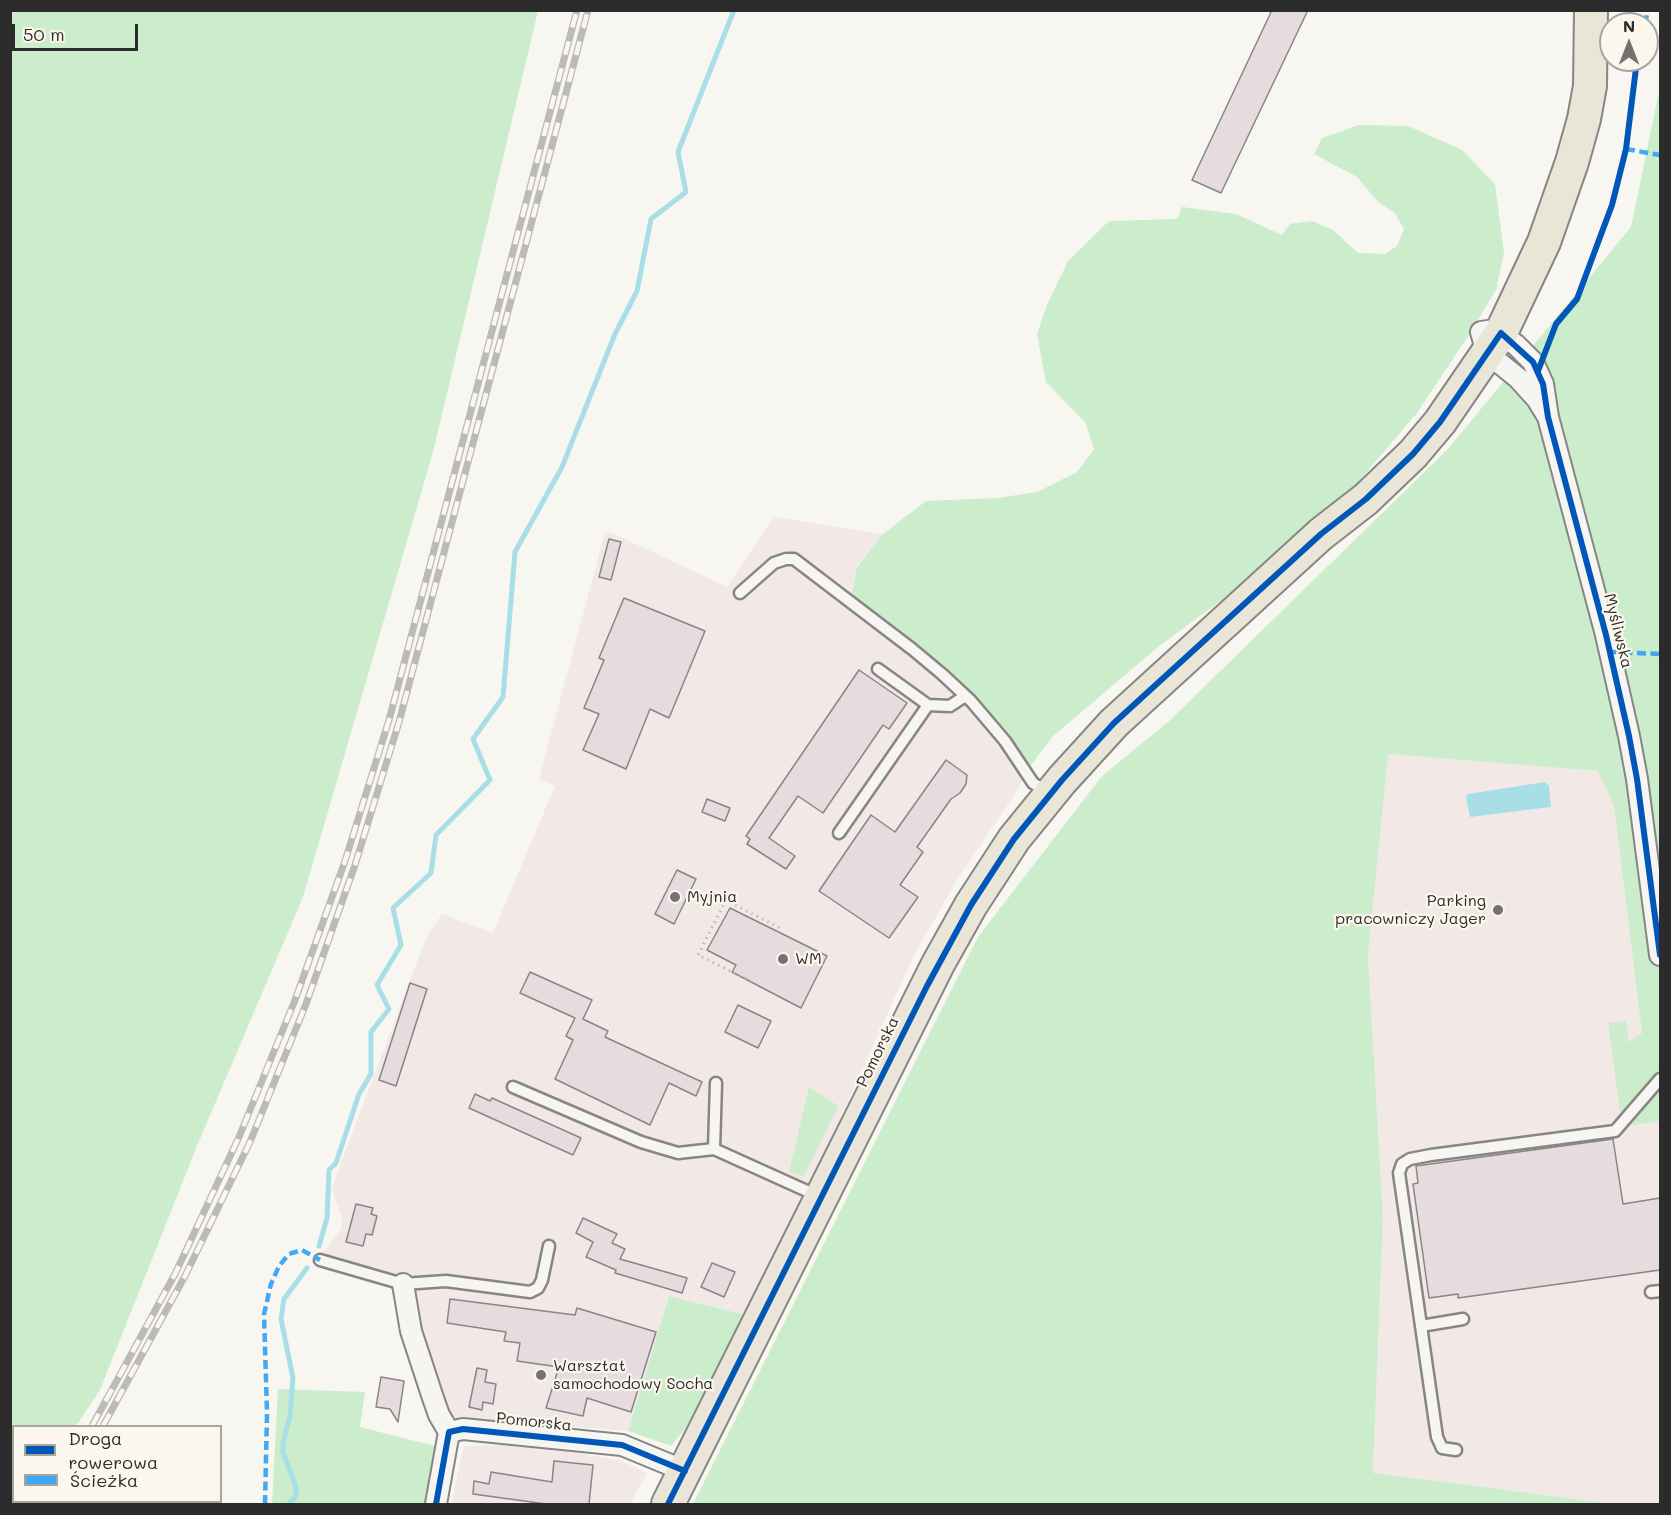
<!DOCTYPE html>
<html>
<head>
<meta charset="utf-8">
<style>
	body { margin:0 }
	#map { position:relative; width:1671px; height:1515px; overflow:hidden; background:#f8f6f0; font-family:Mali,sans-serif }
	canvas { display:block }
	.frame { position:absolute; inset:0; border:12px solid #2b2b2b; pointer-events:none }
	.legend { position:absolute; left:12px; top:1425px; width:210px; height:78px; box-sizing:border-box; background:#fbf7ec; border:2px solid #a8a59f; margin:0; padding:8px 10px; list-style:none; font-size:18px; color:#2b2b2b }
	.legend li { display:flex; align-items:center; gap:12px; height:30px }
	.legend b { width:30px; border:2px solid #a8a59f }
	.north { position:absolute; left:1599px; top:12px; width:60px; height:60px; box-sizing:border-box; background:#fbf7ec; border:2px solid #a8a59f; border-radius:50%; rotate:0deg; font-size:16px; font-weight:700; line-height:24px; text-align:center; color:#2b2b2b }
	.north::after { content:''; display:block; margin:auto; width:21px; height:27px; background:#737270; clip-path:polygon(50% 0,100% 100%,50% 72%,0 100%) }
	.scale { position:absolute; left:12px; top:24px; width:126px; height:27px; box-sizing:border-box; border:3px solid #2b2b2b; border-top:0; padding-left:8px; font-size:18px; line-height:21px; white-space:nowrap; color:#2b2b2b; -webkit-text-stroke:4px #fbf7ec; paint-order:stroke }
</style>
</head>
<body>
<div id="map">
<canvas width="1671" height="1515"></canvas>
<div class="frame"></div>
<ul class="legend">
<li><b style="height:8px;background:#0057b8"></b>Droga rowerowa</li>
<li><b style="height:8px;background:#3fa9f5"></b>Ścieżka</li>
</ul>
<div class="north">N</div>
<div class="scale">50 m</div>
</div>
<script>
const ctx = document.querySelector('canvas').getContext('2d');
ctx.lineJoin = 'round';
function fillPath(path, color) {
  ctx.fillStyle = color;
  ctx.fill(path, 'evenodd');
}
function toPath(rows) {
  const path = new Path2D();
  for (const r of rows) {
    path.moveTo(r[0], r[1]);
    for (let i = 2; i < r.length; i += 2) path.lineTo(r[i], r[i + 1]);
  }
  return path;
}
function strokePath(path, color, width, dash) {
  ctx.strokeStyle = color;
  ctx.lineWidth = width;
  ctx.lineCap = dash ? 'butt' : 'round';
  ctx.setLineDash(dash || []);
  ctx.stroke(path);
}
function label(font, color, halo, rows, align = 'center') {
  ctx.font = font + ' Mali,sans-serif';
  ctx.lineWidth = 4.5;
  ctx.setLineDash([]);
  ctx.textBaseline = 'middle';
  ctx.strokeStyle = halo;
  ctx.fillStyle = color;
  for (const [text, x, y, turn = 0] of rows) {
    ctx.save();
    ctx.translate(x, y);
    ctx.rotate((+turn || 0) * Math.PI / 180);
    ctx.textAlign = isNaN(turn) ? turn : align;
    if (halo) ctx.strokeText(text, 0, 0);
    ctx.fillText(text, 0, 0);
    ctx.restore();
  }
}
const built = toPath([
	[774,517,883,534,856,567,851,597,944,666,976,698,1011,740,1029,768,1017,791,957,880,913,957,751,1316,669,1296,628,1431,444,1417,406,1280,322,1254,341,1229,342,1218,332,1190,337,1173,427,936,442,914,493,933,555,786,539,779,604,536,610,532,727,587],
	[1388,754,1599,771,1614,806,1642,1033,1629,1042,1626,1021,1608,1024,1623,1127,1660,1121,1660,1504,1613,1504,1373,1474,1383,1217,1368,955],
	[523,1445,619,1460,647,1473,630,1504,451,1504,464,1446]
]);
const green = toPath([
	[10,11,538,11,433,452,303,897,197,1146,100,1390,76,1426,14,1426,14,1502,27,1502,25,1504,10,1504],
	[1660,87,1660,1121,1622,1127,1608,1023,1626,1021,1629,1042,1642,1033,1614,806,1598,771,1388,754,1368,955,1383,1217,1373,1473,1613,1504,693,1504,978,937,1102,776,1168,722,1447,450,1631,227],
	[1359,125,1408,126,1462,150,1495,184,1504,253,1496,290,1467,338,1417,413,1358,482,1317,517,1249,580,1158,647,1052,737,1029,768,1011,740,976,698,944,666,851,597,857,567,883,534,926,501,998,498,1037,492,1077,472,1094,449,1085,422,1046,382,1037,334,1047,305,1068,261,1109,221,1177,219,1182,207,1236,214,1282,235,1290,224,1312,221,1333,230,1358,253,1385,254,1397,246,1404,229,1395,213,1379,203,1357,177,1314,154,1322,138],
	[809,1087,838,1106,804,1176,789,1172],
	[669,1296,751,1316,685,1429,671,1446,628,1431],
	[278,1389,365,1392,360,1427,435,1446,426,1504,272,1504]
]);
const water = toPath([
	[1545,782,1549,786,1551,807,1470,817,1466,797,1468,794]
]);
const stream = toPath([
	[319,1246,327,1218,329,1170,336,1163,359,1094,371,1074,371,1032,389,1009,377,985,401,945,393,908,431,873,436,835,490,780,473,739,503,697,515,552,562,467,615,334,637,291,651,219,686,192,678,152,734,10],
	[289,1504,296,1496,296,1487,283,1452,283,1443,290,1415,293,1378,281,1319,284,1299,307,1268]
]);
const building = toPath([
	[1272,10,1308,10,1221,193,1192,180,1272,10],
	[609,539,621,542,611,580,599,577,609,539],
	[624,598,705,631,669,718,650,709,626,769,583,750,599,714,584,708,604,660,599,658,624,598],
	[859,670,907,703,889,729,883,725,823,813,798,796,769,838,795,856,786,869,747,844,750,839,746,836,859,670],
	[946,760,967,775,966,784,960,793,951,799,917,847,923,852,900,885,918,897,889,938,819,891,871,815,895,832,946,760],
	[707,799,730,808,725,821,702,812,707,799],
	[677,870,696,879,674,924,655,914,677,870],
	[730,908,827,956,801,1008,732,972,736,965,707,950,730,908],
	[530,972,592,1000,583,1019,608,1031,605,1037,702,1082,696,1096,669,1083,650,1125,555,1079,573,1040,566,1036,575,1018,520,993,530,972],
	[410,983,427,989,396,1086,379,1080,410,983],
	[738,1005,771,1021,758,1048,725,1032,738,1005],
	[475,1094,490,1101,492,1098,581,1138,573,1155,469,1108,475,1094],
	[1613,1139,1623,1204,1660,1198,1660,1270,1458,1298,1458,1294,1429,1298,1413,1184,1418,1183,1416,1166,1613,1139],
	[356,1204,373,1208,371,1214,377,1216,372,1235,366,1234,363,1246,346,1242,356,1204],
	[583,1218,617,1234,612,1243,625,1249,620,1259,687,1278,682,1293,615,1273,616,1270,586,1257,593,1242,576,1233,583,1218],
	[712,1263,735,1272,724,1297,701,1287,712,1263],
	[450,1299,575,1315,577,1308,656,1332,631,1412,587,1398,583,1416,546,1408,559,1367,517,1361,520,1343,504,1341,506,1332,447,1323,450,1299],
	[477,1368,487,1370,485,1382,496,1384,493,1404,483,1402,482,1410,469,1407,477,1368],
	[381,1377,404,1381,398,1422,390,1409,376,1407,381,1377],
	[554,1461,593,1465,589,1504,546,1504,473,1494,474,1481,489,1484,491,1472,552,1482,554,1461]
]);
const path = toPath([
	[714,894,780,928],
	[726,900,698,955,752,982]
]);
const service = toPath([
	[740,593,774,563,786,559,794,559,912,649,942,674,971,701,1005,741,1033,783,1047,792],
	[878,669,928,705],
	[839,833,928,705,950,706,965,696],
	[513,1087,641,1142,678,1153,714,1149,818,1196],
	[714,1149,716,1083],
	[320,1260,403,1284,446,1281,530,1292,538,1288,542,1280,549,1246],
	[1651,1292,1660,1291],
	[1421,1326,1463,1319],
	[1456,1450,1442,1448,1437,1437,1399,1173,1402,1164,1410,1159,1431,1155,1615,1131,1660,1079]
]);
const minor = toPath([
	[1548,417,1537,399,1518,378,1487,353,1481,332,1494,330,1516,345,1533,362,1543,384,1548,417,1606,635,1629,736,1637,779,1660,955],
	[403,1284,411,1331,433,1398,439,1415,449,1432],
	[436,1504,449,1432,463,1429,622,1445,685,1471]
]);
const primary = toPath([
	[668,1504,938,964,971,905,1014,839,1062,780,1114,723,1321,534,1366,499,1413,454,1440,422,1501,333,1544,242,1572,162,1584,119,1590,86,1591,10]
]);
const rail = toPath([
	[92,1426,175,1274,239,1137,295,1000,345,861,389,720,577,10],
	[103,1426,185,1276,250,1142,306,1004,355,865,399,722,588,10],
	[45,1504,47,1502],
	[56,1504,58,1502]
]);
const quiet = toPath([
	[1630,10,1632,24],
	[1645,24,1648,10],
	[1626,149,1660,155],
	[1610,652,1660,654],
	[265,1504,267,1413,264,1314,271,1284,279,1266,289,1254,302,1250,320,1260]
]);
const cycleway = toPath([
	[1538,371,1556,324,1577,299,1612,205,1626,149,1637,60],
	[436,1504,449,1432,463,1429,622,1445,685,1471],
	[668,1504,927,986,971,905,1014,839,1062,780,1114,723,1321,534,1366,499,1413,454,1440,422,1501,333,1533,362,1543,384,1548,417,1606,635,1629,736,1637,779,1660,955]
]);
const markers = [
	[675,897,6,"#737270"],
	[1498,910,6,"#737270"],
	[783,959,6,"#737270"],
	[541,1375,6,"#737270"]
];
const streetNames = [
	["Myśliwska",1618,631,76],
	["Pomorska",878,1052,-64],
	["Pomorska",534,1422,6]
];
const poiNames = [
	["Myjnia",687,897],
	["Parking",1486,901,"right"],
	["pracowniczy Jager",1486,919,"right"],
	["WM",795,959],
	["Warsztat",553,1366],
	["samochodowy Socha",553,1384]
];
fillPath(built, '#f2e8e6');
fillPath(green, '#cbedcb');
fillPath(water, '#a8dfe6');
strokePath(stream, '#a8dfe6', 5);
fillPath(building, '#e6dce0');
strokePath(building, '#878684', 1.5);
strokePath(service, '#878684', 15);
strokePath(minor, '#878684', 24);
strokePath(primary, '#878684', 36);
strokePath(path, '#bcbab8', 3, [1.5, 4.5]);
strokePath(service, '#f6f5f1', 10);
strokePath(minor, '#f6f5f1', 20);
strokePath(primary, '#eae6d7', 32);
strokePath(rail, '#bcbab8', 7);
strokePath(rail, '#fbf7ec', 4.5, [14]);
strokePath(quiet, '#3fa9f5', 4.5, [9, 4.5]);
strokePath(cycleway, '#0057b8', 6);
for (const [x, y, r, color] of markers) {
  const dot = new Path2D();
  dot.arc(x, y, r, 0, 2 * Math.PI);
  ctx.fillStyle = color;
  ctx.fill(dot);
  strokePath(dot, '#fbf7ec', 2);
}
label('16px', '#2b2b2b', '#fbf7ec', streetNames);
label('16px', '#2b2b2b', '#fbf7ec', poiNames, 'left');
</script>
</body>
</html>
